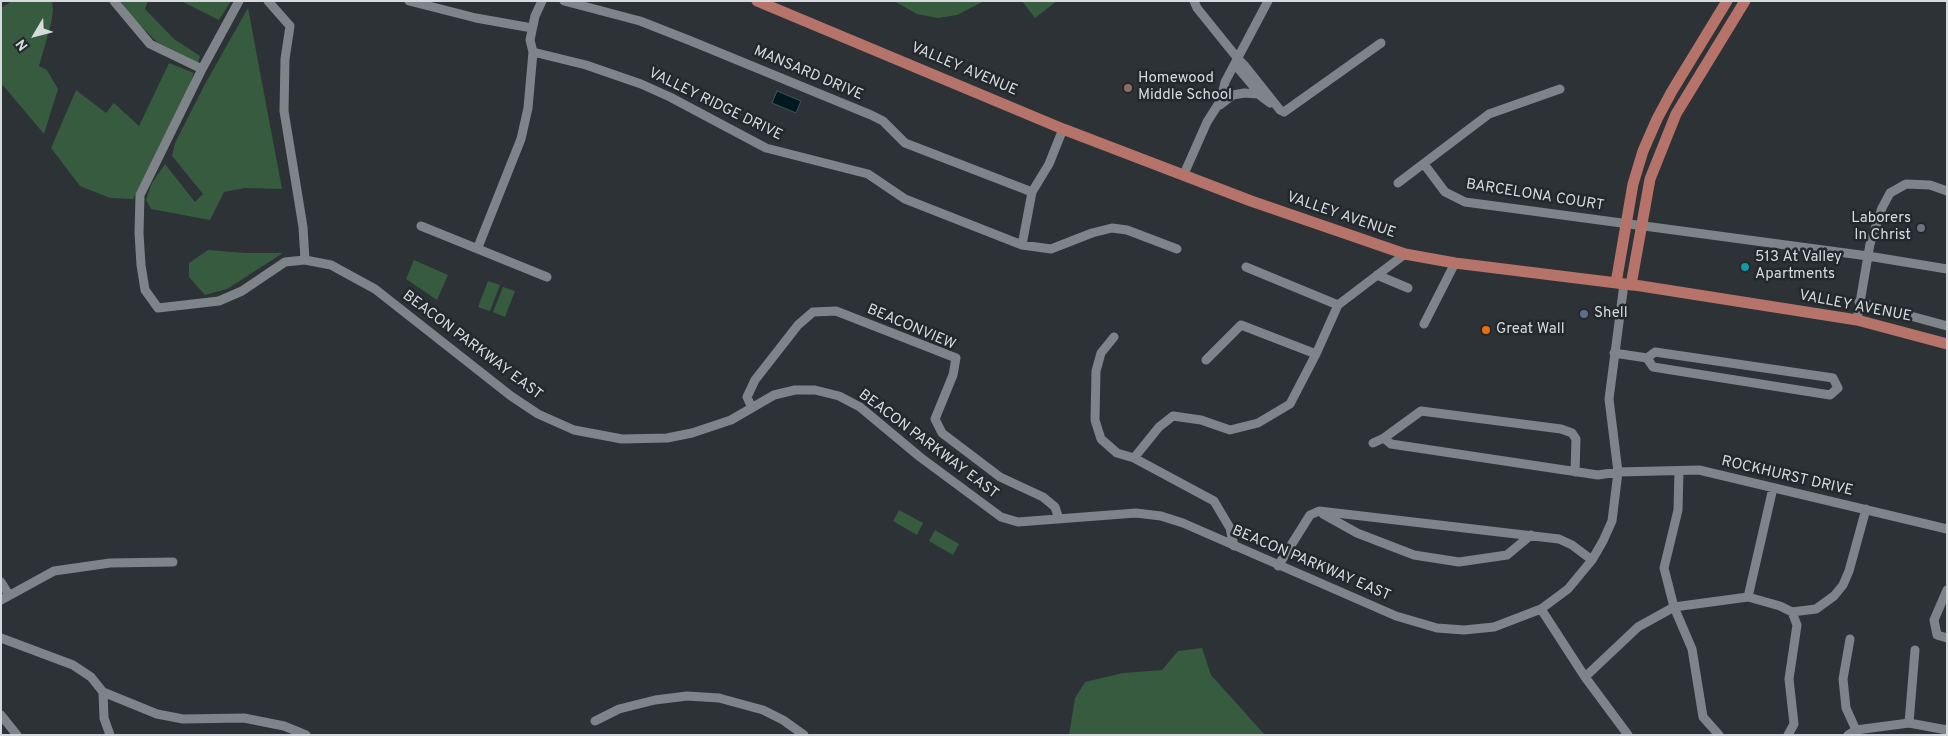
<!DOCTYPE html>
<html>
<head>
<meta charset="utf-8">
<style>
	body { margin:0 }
	#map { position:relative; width:1948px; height:736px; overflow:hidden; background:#2d3236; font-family:Overpass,sans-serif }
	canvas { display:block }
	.frame { position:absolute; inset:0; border:2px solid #d7dadd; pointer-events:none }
	.north { position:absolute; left:10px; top:10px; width:50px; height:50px; -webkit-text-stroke:4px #23282c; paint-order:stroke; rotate:233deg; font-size:14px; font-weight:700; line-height:20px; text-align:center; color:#d7dadd }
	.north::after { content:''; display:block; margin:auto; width:18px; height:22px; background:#d7dadd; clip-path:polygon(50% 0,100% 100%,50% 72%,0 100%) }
</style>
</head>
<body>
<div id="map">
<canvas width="1948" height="736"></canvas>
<div class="frame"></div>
<div class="north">N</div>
</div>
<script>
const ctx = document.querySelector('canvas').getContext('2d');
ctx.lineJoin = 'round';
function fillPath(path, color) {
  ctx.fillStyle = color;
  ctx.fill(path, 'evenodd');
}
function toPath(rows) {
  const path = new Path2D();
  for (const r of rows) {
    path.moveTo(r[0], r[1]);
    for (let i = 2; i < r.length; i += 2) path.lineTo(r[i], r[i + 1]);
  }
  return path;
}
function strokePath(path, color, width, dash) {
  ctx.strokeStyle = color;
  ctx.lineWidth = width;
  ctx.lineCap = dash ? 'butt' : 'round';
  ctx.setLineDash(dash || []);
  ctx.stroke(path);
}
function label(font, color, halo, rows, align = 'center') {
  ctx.font = font + ' Overpass,sans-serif';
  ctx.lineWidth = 5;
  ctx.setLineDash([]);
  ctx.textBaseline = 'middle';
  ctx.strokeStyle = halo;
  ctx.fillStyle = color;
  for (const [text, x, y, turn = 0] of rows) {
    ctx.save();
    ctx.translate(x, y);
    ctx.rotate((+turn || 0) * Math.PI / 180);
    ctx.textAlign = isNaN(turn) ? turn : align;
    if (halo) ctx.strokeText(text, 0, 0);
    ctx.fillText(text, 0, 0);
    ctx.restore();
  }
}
const green = toPath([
	[12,1,52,1,53,10,51,24,39,66,47,70,58,89,44,134,1,83,1,8],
	[121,1,148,1,145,9,174,39,200,56,198,63,157,42,130,15],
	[181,1,231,1,219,20],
	[894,1,984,1,957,15,938,18,917,14],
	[1022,1,1057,1,1035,18],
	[248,8,282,189,245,188,224,192,210,220,151,209,146,200,152,183,165,164,195,202,203,194,172,156,175,143,205,84],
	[169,63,194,73,183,101,133,199,110,198,80,186,51,148,76,90,106,113,114,103,139,126],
	[208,250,245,253,283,253,227,289,205,295,189,277,189,263],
	[414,260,448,275,437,300,406,279],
	[488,281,500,285,490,311,478,307],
	[503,287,515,291,505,317,493,312],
	[899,510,923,523,917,535,893,521],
	[935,530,959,544,953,555,929,541],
	[1202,648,1211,675,1265,735,1069,735,1075,698,1085,682,1123,673,1162,670,1178,651]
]);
const water = toPath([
	[777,91,801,101,796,113,772,103,777,91]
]);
const minor = toPath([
	[114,1,150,44,202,69],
	[239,1,202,69,140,195,139,233,141,265,145,290,158,308,219,301,242,291,285,262,305,260,331,265,375,289,511,396,538,414,574,430,622,439,667,438,692,433,731,420,774,395,795,390,815,390,839,396,860,407,920,457,1001,517,1018,522,1136,513,1161,516,1183,523,1396,616,1437,628,1464,630,1494,627,1541,609,1568,589,1592,560,1603,541,1612,521,1618,472,1609,399,1624,284],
	[268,1,290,26,285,59,284,111,303,227,305,260],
	[409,1,476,18,532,28],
	[564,1,640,21,691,41,871,115,883,121,905,143,1032,192],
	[1194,1,1197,8,1239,60,1245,66,1280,110,1284,112,1381,43],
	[533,52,586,65,641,84,670,97,766,148,868,174,905,199,1022,245,1051,249,1092,233,1112,228,1127,230,1177,249],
	[1239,60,1238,68,1254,87],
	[1220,105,1233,95,1244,93,1258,94,1270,103,1272,101],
	[1424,164,1445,192,1465,202,1868,256,1947,269],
	[1184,174,1207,122,1221,100,1225,82,1268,1],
	[1398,183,1489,114,1560,89],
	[421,226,547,277],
	[1022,245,1032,192,1049,164,1063,129],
	[478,247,521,139,528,108,533,52,530,40,535,16,542,1],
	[1246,267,1338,305],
	[1377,275,1408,288],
	[1859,302,1947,326],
	[1857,320,1870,244,1882,208,1890,193,1906,184,1930,185,1947,191],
	[1424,324,1455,263],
	[1114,337,1101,353,1096,371,1095,420,1101,439,1117,453,1134,458,1214,501,1230,528,1234,546],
	[1655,352,1833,378,1838,388,1830,395,1653,367,1647,358,1655,352],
	[1614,353,1647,358],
	[1316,354,1338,305,1405,254],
	[752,408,747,397,755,380,798,325,813,312,836,311,956,358,953,375,935,419,942,433,1000,477,1043,497,1055,507,1059,519],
	[1384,438,1391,444,1598,475,1618,472,1699,470,1947,529],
	[1373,443,1384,438,1421,411,1561,429,1572,433,1576,439,1575,472],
	[1134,458,1159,427,1173,416,1201,420,1230,430,1258,423,1290,404,1316,354,1241,325,1206,360],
	[1679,471,1678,510,1664,568,1674,607,1692,649,1703,717,1719,735],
	[1323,514,1357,533,1414,555,1459,562,1507,555,1531,535],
	[1278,566,1310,515,1319,511,1559,539,1572,545,1592,560],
	[1,582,9,595],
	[1947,590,1934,620,1937,635,1947,638],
	[1748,597,1773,488],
	[1,600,54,571,110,563,173,562],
	[1541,609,1585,677,1628,735],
	[1,638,73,665,91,677,103,692,157,714,183,719,244,718,284,726,306,735],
	[1850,639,1843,679,1846,708,1856,730],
	[1585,677,1638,627,1674,607,1748,597,1780,606,1792,612,1816,609,1834,596,1843,585,1849,571,1866,509],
	[103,692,104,718,110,735],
	[1,715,17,735],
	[595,721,619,709,655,700,687,696,719,698,763,710,783,720,804,735],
	[1909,723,1915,650],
	[1788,735,1794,724,1789,679,1797,625,1792,612],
	[1848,735,1856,730,1909,723,1947,730]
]);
const major = toPath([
	[757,1,1063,129,1251,201,1405,254,1455,263,1641,286,1857,320,1947,344],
	[1616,283,1633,184,1643,151,1657,119,1672,91,1727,1],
	[1631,285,1650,179,1676,114,1745,1]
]);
const markers = [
	[1128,88,5,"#8d6e63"],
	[1921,228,5,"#6b7280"],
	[1745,267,5,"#0f9aa8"],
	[1584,314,5,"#5c6f8a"],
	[1486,330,5,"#e8710a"]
];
const streetNames = [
	["VALLEY AVENUE",964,70,23],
	["MANSARD DRIVE",808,74,23],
	["VALLEY RIDGE DRIVE",715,105,26],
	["BARCELONA COURT",1535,196,9],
	["VALLEY AVENUE",1341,216,19],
	["VALLEY AVENUE",1855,307,11],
	["BEACONVIEW",911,328,23],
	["BEACON PARKWAY EAST",472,346,37],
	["BEACON PARKWAY EAST",928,445,37],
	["ROCKHURST DRIVE",1787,477,13],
	["BEACON PARKWAY EAST",1311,564,23]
];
const poiNames = [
	["Homewood",1138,79],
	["Middle School",1138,96],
	["Laborers",1911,219,"right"],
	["In Christ",1911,236,"right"],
	["513 At Valley",1755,258],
	["Apartments",1755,275],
	["Shell",1594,314],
	["Great Wall",1496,330]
];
fillPath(green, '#365b3f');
fillPath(water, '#001920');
strokePath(water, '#405359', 1);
strokePath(minor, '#7e8489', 9);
strokePath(major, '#b6736a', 11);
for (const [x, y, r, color] of markers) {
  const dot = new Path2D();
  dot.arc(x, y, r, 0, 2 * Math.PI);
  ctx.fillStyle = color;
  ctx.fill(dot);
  strokePath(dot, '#23282c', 2);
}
label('15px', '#d7dadd', '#23282c', streetNames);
label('15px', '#d7dadd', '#23282c', poiNames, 'left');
</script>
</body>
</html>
